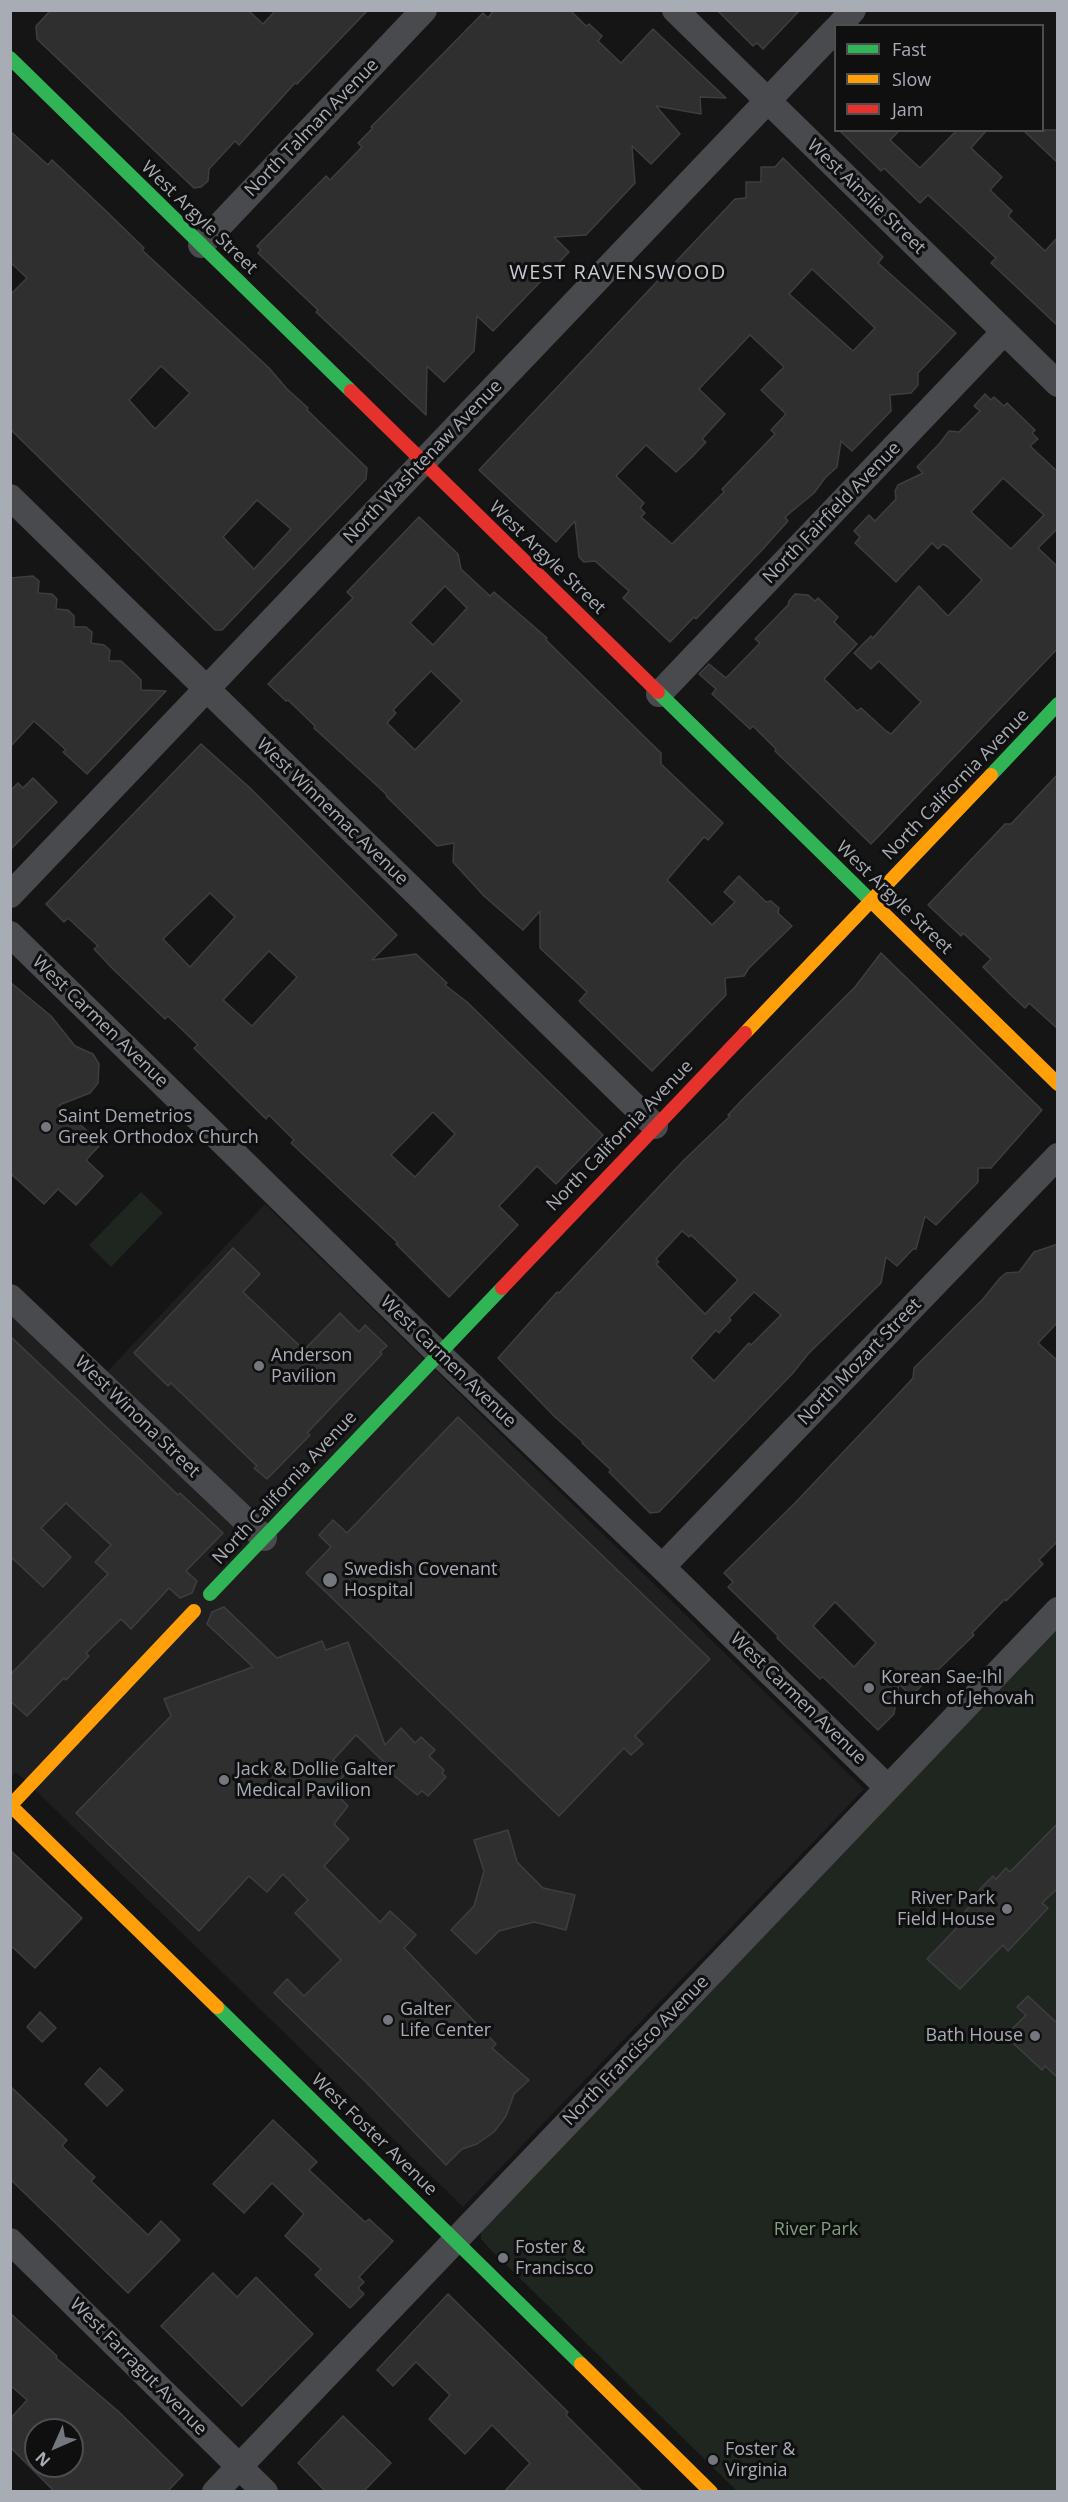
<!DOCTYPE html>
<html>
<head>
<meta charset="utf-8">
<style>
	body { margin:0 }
	#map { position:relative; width:1068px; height:2502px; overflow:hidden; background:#151515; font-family:"Open Sans",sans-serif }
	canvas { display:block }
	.frame { position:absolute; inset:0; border:12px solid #a7acb5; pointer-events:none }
	.legend { position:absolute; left:834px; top:24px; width:210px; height:108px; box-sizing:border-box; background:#0f0f10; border:2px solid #4c4e52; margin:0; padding:8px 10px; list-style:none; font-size:18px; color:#a7acb5 }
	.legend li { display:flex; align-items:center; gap:12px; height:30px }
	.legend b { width:30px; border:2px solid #4c4e52 }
	.north { position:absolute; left:24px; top:2418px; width:60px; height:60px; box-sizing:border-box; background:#0f0f10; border:2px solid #4c4e52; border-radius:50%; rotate:225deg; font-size:16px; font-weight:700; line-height:24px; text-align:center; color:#a7acb5 }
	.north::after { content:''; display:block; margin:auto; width:21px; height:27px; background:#74777d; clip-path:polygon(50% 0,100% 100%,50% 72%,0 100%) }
</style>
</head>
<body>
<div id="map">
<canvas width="1068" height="2502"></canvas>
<div class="frame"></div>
<ul class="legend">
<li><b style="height:8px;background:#30b455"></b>Fast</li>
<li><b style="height:8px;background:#ff9f0a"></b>Slow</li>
<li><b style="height:8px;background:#e5322d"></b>Jam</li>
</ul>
<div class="north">N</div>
</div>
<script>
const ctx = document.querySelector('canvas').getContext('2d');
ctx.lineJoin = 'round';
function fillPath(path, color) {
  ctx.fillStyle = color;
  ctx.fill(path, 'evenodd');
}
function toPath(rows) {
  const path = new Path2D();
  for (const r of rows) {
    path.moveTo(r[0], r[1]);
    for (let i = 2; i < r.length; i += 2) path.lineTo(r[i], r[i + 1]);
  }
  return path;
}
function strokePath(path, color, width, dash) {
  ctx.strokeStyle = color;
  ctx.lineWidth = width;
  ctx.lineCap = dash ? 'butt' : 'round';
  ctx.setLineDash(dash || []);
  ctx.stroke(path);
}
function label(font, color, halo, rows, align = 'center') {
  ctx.font = font + ' "Open Sans",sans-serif';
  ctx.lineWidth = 6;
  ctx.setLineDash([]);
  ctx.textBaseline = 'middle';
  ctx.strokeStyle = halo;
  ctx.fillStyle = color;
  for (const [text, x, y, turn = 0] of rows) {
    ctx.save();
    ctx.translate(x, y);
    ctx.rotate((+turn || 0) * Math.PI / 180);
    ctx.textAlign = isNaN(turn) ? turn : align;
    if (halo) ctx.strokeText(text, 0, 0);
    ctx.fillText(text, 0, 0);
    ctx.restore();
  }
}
const built = toPath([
	[265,1204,864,1789,463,2207,30,1785,16,1772,11,1777,10,1313,91,1389]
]);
const green = toPath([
	[141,1192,163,1213,111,1267,89,1245],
	[1057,1630,1057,2491,737,2491,488,2247,481,2239,481,2230]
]);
const building = toPath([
	[51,10,248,10,263,24,276,10,368,10,297,84,295,83,239,145,235,141,209,169,208,181,201,187,194,188,37,39,36,26,51,10],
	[494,10,570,10,586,26,589,24,602,36,598,41,621,63,653,29,726,98,700,97,701,114,656,106,680,134,651,164,632,146,635,183,586,235,554,237,569,252,493,331,477,316,474,351,444,382,427,366,426,415,316,312,318,310,258,253,261,250,257,246,326,176,330,180,362,147,358,143,373,128,371,127,483,13,488,18,494,10],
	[717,10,800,10,763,49,757,43,753,46,717,10],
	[839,130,900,130,890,140,920,168,957,130,987,130,971,148,1002,177,990,190,1012,211,1008,216,1045,251,1058,237,1058,326,991,263,996,258,928,195,920,203,884,168,881,171,839,130],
	[1023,130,1058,130,1058,163,1023,130],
	[10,131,48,165,52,160,105,210,144,248,142,250,269,368,287,389,308,408,307,410,367,468,366,479,222,630,215,630,210,625,10,429,10,295,27,278,10,262,10,131],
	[161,366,190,393,155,429,129,400,161,366],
	[257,500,291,529,254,569,223,537,257,500],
	[783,158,883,257,878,263,956,333,918,373,918,385,911,393,890,395,891,411,852,451,841,441,837,467,825,478,814,493,785,517,788,521,762,550,696,619,694,617,670,642,623,598,629,591,595,561,584,562,579,557,575,521,556,542,479,470,735,199,746,198,746,182,761,182,761,167,775,167,783,158],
	[812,269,875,328,853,351,789,294,812,269],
	[750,335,784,367,761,390,786,414,771,430,775,434,722,489,724,492,672,544,641,517,645,513,640,508,644,503,616,476,646,445,676,472,692,457,706,442,702,439,725,414,699,389,750,335],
	[985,394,991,400,994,397,1004,406,1007,403,1035,430,1032,433,1038,439,1030,446,1058,472,1058,528,1038,548,1058,567,1058,648,871,844,775,751,776,749,753,726,750,729,712,694,716,689,699,674,709,664,726,678,760,643,755,639,788,605,789,601,795,594,808,595,815,601,818,598,838,617,834,622,857,644,824,679,857,711,861,708,886,731,891,734,921,702,879,661,871,669,854,653,871,636,873,638,919,586,948,616,982,580,948,547,943,544,938,549,932,543,896,582,855,543,860,537,854,531,869,515,875,521,896,499,895,491,898,485,923,473,917,467,940,443,949,431,959,432,980,411,974,406,985,394],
	[1003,478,1044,515,1011,549,971,512,1003,478],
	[419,517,458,554,461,569,490,596,494,592,547,638,546,640,661,753,661,764,723,823,708,840,704,837,667,880,712,925,735,902,724,892,739,876,766,902,771,901,779,908,778,913,792,926,749,968,744,976,725,978,726,995,652,1071,579,1001,587,992,540,948,540,911,523,930,484,896,453,862,454,843,437,846,387,797,386,794,314,728,315,726,288,700,286,701,268,684,353,598,347,592,419,517],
	[445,586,467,608,433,645,410,623,445,586],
	[431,671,462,701,415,750,387,723,396,713,393,710,431,671],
	[33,576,39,581,38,593,52,594,57,599,56,609,68,610,74,616,74,627,86,627,92,632,91,643,104,645,110,650,109,661,121,661,133,672,141,680,141,690,166,691,87,774,63,752,66,750,34,721,10,747,10,578,33,576],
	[201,744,250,788,397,935,372,960,416,954,447,983,445,985,467,1002,603,1135,556,1184,537,1166,499,1206,518,1225,449,1297,396,1244,398,1243,291,1143,294,1140,269,1115,266,1119,194,1048,198,1045,168,1016,165,1019,114,970,94,949,98,946,68,918,64,922,46,904,201,744],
	[210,893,235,917,190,967,163,939,210,893],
	[269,951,297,977,252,1026,223,1000,269,951],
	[433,1112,455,1134,415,1177,391,1155,433,1112],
	[1058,774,1058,1029,1029,1003,1025,1008,1010,994,983,967,991,959,963,933,961,936,928,905,1005,824,1011,824,1058,774],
	[33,778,57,802,10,850,10,791,18,783,23,788,33,778],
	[881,953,1042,1110,991,1168,978,1168,978,1182,936,1225,925,1216,916,1249,913,1249,897,1266,886,1257,881,1283,808,1354,793,1373,659,1512,650,1513,609,1472,611,1470,582,1443,583,1442,555,1417,498,1358,557,1292,559,1293,684,1160,730,1116,728,1115,742,1100,855,987,881,953],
	[682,1231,689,1237,691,1235,738,1280,705,1314,656,1264,659,1262,656,1259,682,1231],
	[754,1292,781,1315,751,1345,749,1343,714,1381,691,1358,716,1330,719,1333,731,1320,729,1318,754,1292],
	[10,982,51,1016,75,1046,93,1054,99,1064,98,1083,90,1093,59,1105,101,1144,86,1160,103,1176,76,1205,58,1189,44,1204,10,1173,10,982],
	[1058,1244,1058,1322,1038,1343,1058,1361,1058,1541,1039,1560,1043,1564,1006,1601,1005,1599,972,1633,974,1635,911,1696,899,1684,894,1714,878,1730,823,1677,820,1679,777,1638,778,1636,728,1587,733,1582,724,1573,795,1503,901,1391,913,1378,914,1368,983,1299,1000,1278,1006,1273,1019,1272,1034,1252,1058,1244],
	[835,1602,876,1643,854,1667,813,1626,835,1602],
	[233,1248,260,1274,243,1292,304,1350,340,1313,359,1332,365,1325,387,1346,380,1352,382,1354,307,1433,310,1435,267,1479,254,1468,257,1466,171,1383,168,1386,134,1353,233,1248],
	[10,1336,178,1495,180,1493,223,1533,186,1571,197,1581,192,1593,180,1598,169,1588,131,1629,121,1619,86,1653,89,1656,66,1680,64,1678,27,1716,10,1701,10,1675,108,1574,95,1562,111,1545,66,1503,41,1528,71,1557,43,1587,10,1556,10,1336],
	[458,1417,710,1659,635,1736,643,1744,631,1755,624,1748,559,1816,306,1573,331,1547,319,1535,333,1520,347,1533,458,1417],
	[224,1607,277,1658,322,1641,326,1650,348,1642,385,1745,401,1728,415,1743,421,1737,435,1750,429,1756,444,1770,442,1773,446,1777,428,1796,422,1791,417,1795,385,1768,387,1765,356,1735,333,1760,347,1772,332,1789,348,1806,334,1824,349,1839,324,1866,380,1922,390,1911,416,1935,404,1948,496,2044,492,2048,529,2080,514,2094,506,2116,494,2132,477,2144,462,2149,446,2165,366,2082,274,1993,287,1979,304,1996,341,1960,295,1913,308,1900,283,1874,267,1892,249,1876,199,1931,76,1813,171,1716,164,1699,253,1667,207,1624,212,1612,224,1607],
	[1058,1823,1058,1888,1042,1903,1048,1908,1008,1951,1003,1945,960,1989,927,1959,969,1915,965,1911,977,1899,974,1896,983,1886,993,1876,996,1879,1006,1868,1010,1872,1058,1823],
	[508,1830,517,1862,543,1888,575,1895,566,1930,534,1922,499,1931,476,1954,451,1930,474,1906,484,1871,474,1840,508,1830],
	[10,1850,82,1918,35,1968,10,1945,10,1850],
	[1028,1996,1058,2024,1058,2078,1045,2066,1042,2070,1014,2044,1017,2040,1009,2032,1026,2015,1017,2007,1028,1996],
	[40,2012,56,2028,42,2042,27,2027,40,2012],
	[100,2068,123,2090,107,2106,85,2084,100,2068],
	[10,2086,67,2140,62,2146,95,2177,91,2181,148,2235,161,2221,180,2240,128,2293,10,2179,10,2086],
	[273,2120,317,2162,309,2170,365,2222,369,2219,393,2241,359,2277,364,2282,358,2288,364,2294,350,2308,315,2275,321,2269,285,2236,304,2214,272,2183,244,2213,213,2184,273,2120],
	[213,2273,237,2297,256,2277,313,2334,242,2406,161,2326,213,2273],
	[448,2294,568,2412,566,2415,643,2492,504,2492,530,2463,492,2425,465,2454,429,2419,450,2395,416,2362,393,2386,377,2370,448,2294],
	[10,2313,57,2356,56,2358,118,2411,183,2475,167,2492,55,2492,10,2447,10,2419,27,2400,10,2385,10,2313],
	[36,2430,72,2430,72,2440,80,2448,72,2456,72,2466,36,2466,36,2430],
	[343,2416,391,2463,363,2492,326,2492,298,2463,343,2416]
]);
const street = toPath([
	[675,10,1058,384],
	[839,26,853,10],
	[201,245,424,10],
	[10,497,655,1126],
	[659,694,1004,332],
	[10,895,836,29],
	[10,934,438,1353,662,1567,888,1788],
	[10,1297,264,1538],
	[662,1567,1058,1156],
	[10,2241,265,2492],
	[215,2492,1058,1610]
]);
const fast = toPath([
	[10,58,351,391],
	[658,692,871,901],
	[991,775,1058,704],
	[210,1594,502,1288],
	[217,2007,581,2364]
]);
const slow = toPath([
	[871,901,1058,1084],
	[745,1033,991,775],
	[10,1805,217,2007],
	[10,1806,194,1611],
	[581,2364,711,2492]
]);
const jam = toPath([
	[351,391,658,692],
	[502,1288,745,1033]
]);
const markers = [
	[46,1127,6,"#74777d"],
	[259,1366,6,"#74777d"],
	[330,1580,8,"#74777d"],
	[869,1688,6,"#74777d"],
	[224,1780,6,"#74777d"],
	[1007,1909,6,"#74777d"],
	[388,2020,6,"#74777d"],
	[1035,2036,6,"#74777d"],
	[503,2258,6,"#74777d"],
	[713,2460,6,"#74777d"]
];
const streetNames = [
	["North Talman Avenue",312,128,-46],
	["West Ainslie Street",866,197,44],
	["West Argyle Street",199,218,44],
	["North Washtenaw Avenue",423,462,-46],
	["North Fairfield Avenue",832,513,-46],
	["West Argyle Street",547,558,44],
	["North California Avenue",956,785,-46],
	["West Winnemac Avenue",332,812,44],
	["West Argyle Street",894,898,44],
	["West Carmen Avenue",100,1022,44],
	["North California Avenue",620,1136,-46],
	["West Carmen Avenue",448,1362,44],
	["North Mozart Street",860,1362,-46],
	["West Winona Street",137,1417,44],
	["North California Avenue",285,1488,-47],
	["West Carmen Avenue",798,1699,44],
	["North Francisco Avenue",636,2051,-46],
	["West Foster Avenue",374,2135,44],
	["West Farragut Avenue",138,2367,45]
];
const poiNames = [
	["Saint Demetrios",58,1117],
	["Greek Orthodox Church",58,1138],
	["Anderson",271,1356],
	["Pavilion",271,1377],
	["Swedish Covenant",344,1570],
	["Hospital",344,1591],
	["Korean Sae-Ihl",881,1678],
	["Church of Jehovah",881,1699],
	["Jack & Dollie Galter",236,1770],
	["Medical Pavilion",236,1791],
	["River Park",995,1899,"right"],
	["Field House",995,1920,"right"],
	["Galter",400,2010],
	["Life Center",400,2031],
	["Bath House",1023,2036,"right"],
	["Foster &",515,2248],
	["Francisco",515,2269],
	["Foster &",725,2450],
	["Virginia",725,2471]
];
const parkNames = [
	["River Park",816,2230]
];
const neighbourhoodNames = [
	["WEST RAVENSWOOD",618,273]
];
fillPath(built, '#1f1f20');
fillPath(green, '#1f251f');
fillPath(building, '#2f2f30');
strokePath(building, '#3d3e41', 1.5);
strokePath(street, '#494a4d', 26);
strokePath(fast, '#30b455', 14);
strokePath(slow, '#ff9f0a', 14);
strokePath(jam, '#e5322d', 14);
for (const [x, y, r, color] of markers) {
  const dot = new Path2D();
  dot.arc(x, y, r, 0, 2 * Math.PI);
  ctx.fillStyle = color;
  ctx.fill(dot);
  strokePath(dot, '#0f0f10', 2);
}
label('18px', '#a7acb5', '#0f0f10', streetNames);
label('18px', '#a7acb5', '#0f0f10', poiNames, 'left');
label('18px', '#7f9f7f', '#0f0f10', parkNames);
ctx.letterSpacing = '1.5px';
label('20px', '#c7cbd1', '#0f0f10', neighbourhoodNames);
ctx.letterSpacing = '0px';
</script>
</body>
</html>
